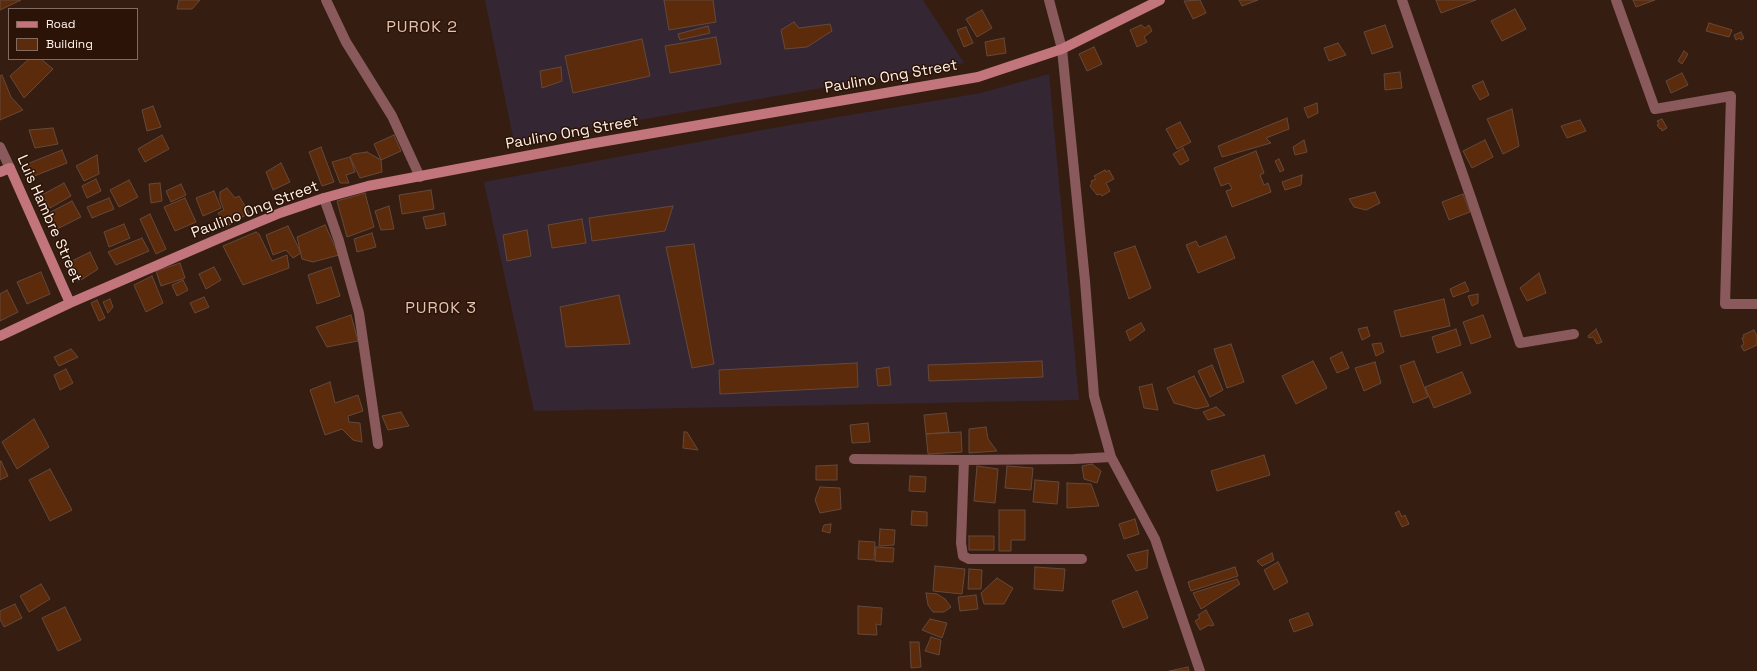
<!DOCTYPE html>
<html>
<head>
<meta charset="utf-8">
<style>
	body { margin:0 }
	#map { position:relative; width:1757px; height:671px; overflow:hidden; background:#351e11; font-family:"Space Grotesk",sans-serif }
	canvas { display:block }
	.legend { position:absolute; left:8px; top:8px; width:130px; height:52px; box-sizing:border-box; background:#2b1407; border:1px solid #806c62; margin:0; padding:5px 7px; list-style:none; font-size:12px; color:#fff1ea }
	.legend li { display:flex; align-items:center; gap:8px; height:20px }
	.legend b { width:20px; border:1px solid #806c62 }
</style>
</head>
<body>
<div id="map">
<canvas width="1757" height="671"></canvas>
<ul class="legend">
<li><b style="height:5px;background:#c2757c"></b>Road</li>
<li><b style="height:11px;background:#5c2b0b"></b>Building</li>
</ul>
</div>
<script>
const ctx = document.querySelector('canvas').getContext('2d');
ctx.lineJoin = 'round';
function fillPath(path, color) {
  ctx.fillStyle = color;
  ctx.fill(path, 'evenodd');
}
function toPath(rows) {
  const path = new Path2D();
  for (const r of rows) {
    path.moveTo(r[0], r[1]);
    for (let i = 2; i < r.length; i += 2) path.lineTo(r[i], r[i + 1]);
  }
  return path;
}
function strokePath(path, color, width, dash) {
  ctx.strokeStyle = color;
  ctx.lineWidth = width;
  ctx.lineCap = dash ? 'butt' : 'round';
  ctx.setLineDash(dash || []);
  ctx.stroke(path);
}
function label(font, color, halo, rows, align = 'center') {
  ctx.font = font + ' "Space Grotesk",sans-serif';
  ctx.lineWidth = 3;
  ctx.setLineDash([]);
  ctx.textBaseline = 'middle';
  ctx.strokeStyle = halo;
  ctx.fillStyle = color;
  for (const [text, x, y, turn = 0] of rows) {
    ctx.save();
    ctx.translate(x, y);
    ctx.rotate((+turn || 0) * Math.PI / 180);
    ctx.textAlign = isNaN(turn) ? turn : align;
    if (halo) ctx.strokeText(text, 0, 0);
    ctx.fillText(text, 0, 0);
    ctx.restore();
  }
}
const education = toPath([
	[485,0,923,0,964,63,514,142],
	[1049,74,1079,400,534,411,484,182,773,128,981,93]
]);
const building = toPath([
	[0,0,21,0,0,10,0,0],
	[179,0,200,0,192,9,177,9,179,0],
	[664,0,713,0,716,22,669,30,664,0],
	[1200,0,1206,13,1193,19,1184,1,1200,0],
	[1239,0,1258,0,1242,6,1239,0],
	[1436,0,1476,0,1441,13,1436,0],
	[1633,0,1655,0,1636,7,1633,0],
	[1515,9,1526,29,1502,41,1491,21,1515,9],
	[982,10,992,28,977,37,966,19,982,10],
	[794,22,799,28,830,24,832,31,807,47,785,49,781,30,794,22],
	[1709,23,1732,30,1729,37,1706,31,1709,23],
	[1141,25,1145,28,1149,25,1152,31,1144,37,1147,42,1137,47,1130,30,1141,25],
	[1385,25,1393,47,1372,54,1364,32,1385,25],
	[708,26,710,33,680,40,678,34,708,26],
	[966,27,973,43,964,47,957,30,966,27],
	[1741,32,1744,38,1741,40,1740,38,1736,40,1734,35,1741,32],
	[716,37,721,64,670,73,665,46,716,37],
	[1004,38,1006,53,987,56,985,42,1004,38],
	[642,39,650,76,573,93,565,56,642,39],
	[1338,43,1346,55,1329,61,1324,48,1338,43],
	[1094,47,1102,64,1087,71,1079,54,1094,47],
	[1684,51,1688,54,1682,64,1678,61,1684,51],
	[29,59,41,59,53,69,24,98,10,76,29,59],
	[561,67,562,81,542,88,540,71,561,67],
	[1400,72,1402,88,1385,90,1384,74,1400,72],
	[1682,73,1688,85,1671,93,1666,81,1682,73],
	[2,75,11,97,23,110,0,120,0,76,2,75],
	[1483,81,1489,95,1480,100,1472,86,1483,81],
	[1317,103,1318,113,1308,118,1304,108,1317,103],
	[153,106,161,127,147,131,142,110,153,106],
	[1512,109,1519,146,1503,154,1487,119,1512,109],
	[1287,118,1289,129,1266,138,1271,143,1222,157,1218,146,1287,118],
	[1662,119,1667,128,1662,131,1661,128,1660,129,1657,125,1659,124,1657,121,1662,119],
	[1580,120,1586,131,1567,138,1561,126,1580,120],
	[1180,122,1191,142,1177,149,1166,129,1180,122],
	[53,128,58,144,35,148,29,130,53,128],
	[162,135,169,149,145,162,138,149,162,135],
	[394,135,401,151,381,160,374,144,394,135],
	[1304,140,1307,152,1295,155,1293,147,1304,140],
	[1485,140,1493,157,1472,168,1463,151,1485,140],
	[321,147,334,182,322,186,309,152,321,147],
	[1183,148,1189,160,1180,165,1173,154,1183,148],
	[62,150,67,163,32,177,27,164,62,150],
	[1256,151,1264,173,1260,175,1264,185,1268,183,1271,192,1232,207,1226,191,1232,189,1229,183,1221,186,1214,168,1256,151],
	[367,152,381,160,382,172,360,178,350,157,353,154,367,152],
	[97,155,99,174,84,181,76,166,97,155],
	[350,157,355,172,346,175,349,183,340,183,332,162,350,157],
	[1279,159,1284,170,1280,172,1275,161,1279,159],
	[281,163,290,182,273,190,266,172,281,163],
	[1105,170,1106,172,1109,170,1114,179,1106,183,1110,191,1102,196,1100,194,1097,195,1090,186,1092,183,1091,181,1096,179,1094,176,1105,170],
	[1302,175,1301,185,1285,190,1282,182,1302,175],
	[96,179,101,191,87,198,82,186,96,179],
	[129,180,138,197,119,207,110,190,129,180],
	[64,183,71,196,50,208,42,195,64,183],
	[160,183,162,201,151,203,149,184,160,183],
	[181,184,186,195,171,202,166,191,181,184],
	[227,188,235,198,239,196,249,213,226,227,218,213,224,210,220,200,220,192,227,188],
	[431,190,434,209,402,214,399,195,431,190],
	[214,191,221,208,203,216,196,198,214,191],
	[1375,192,1380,203,1366,210,1354,207,1349,199,1375,192],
	[365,193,374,227,347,237,337,201,365,193],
	[1463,194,1470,212,1449,220,1442,202,1463,194],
	[109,198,114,209,92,218,87,207,109,198],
	[185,198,196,222,175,231,164,207,185,198],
	[72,201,81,217,53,231,45,215,72,201],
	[389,206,394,229,381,230,375,211,389,206],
	[673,206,665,231,592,241,589,218,673,206],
	[444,213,446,225,426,229,423,217,444,213],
	[150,214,166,249,156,254,140,219,150,214],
	[582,219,586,243,552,248,548,225,582,219],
	[124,224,130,238,109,247,104,232,124,224],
	[325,225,339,255,313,262,302,259,297,237,325,225],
	[288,226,301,253,293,258,286,250,273,255,266,235,288,226],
	[527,230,531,256,507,261,503,235,527,230],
	[256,232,259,234,272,261,287,255,289,268,243,285,223,246,256,232],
	[372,233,376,247,357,252,354,239,372,233],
	[1226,236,1235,258,1198,273,1186,245,1196,241,1199,247,1226,236],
	[142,238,149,251,116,265,108,252,142,238],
	[694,244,714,364,692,368,666,247,694,244],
	[1135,246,1151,288,1129,299,1114,253,1135,246],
	[90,252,98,269,78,282,72,261,90,252],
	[180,263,185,278,161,286,156,271,180,263],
	[214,267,221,280,206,289,199,274,214,267],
	[331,267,340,296,317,304,308,275,331,267],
	[41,272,50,294,27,304,17,282,41,272],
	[1539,273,1546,293,1527,301,1520,288,1539,273],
	[152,276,163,303,146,312,134,285,152,276],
	[183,280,188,290,177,296,172,285,183,280],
	[1465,282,1469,291,1453,297,1450,289,1465,282],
	[7,290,18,312,0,321,0,294,7,290],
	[1478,294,1478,303,1472,306,1468,296,1478,294],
	[619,295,630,344,566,347,560,307,619,295],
	[204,297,209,307,195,313,190,303,204,297],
	[110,299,113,307,108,313,103,302,110,299],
	[1444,299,1450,326,1401,337,1394,311,1444,299],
	[97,300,105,318,99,321,91,303,97,300],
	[351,315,358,341,327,347,316,327,351,315],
	[1483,315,1491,337,1471,344,1463,322,1483,315],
	[1141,323,1145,330,1130,341,1126,331,1141,323],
	[1367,327,1370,336,1362,340,1358,329,1367,327],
	[1456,329,1461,345,1437,353,1432,337,1456,329],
	[1596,329,1602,342,1597,344,1593,337,1589,338,1588,336,1596,329],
	[1754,330,1757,336,1757,345,1744,351,1741,346,1744,344,1742,338,1744,337,1743,335,1754,330],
	[1381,343,1384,352,1376,356,1372,344,1381,343],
	[1231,344,1244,382,1227,388,1214,349,1231,344],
	[71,349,78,357,59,366,54,357,71,349],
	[1342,352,1349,368,1337,373,1330,358,1342,352],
	[1042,361,1043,377,929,381,928,365,1042,361],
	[1313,361,1327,388,1296,404,1282,376,1313,361],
	[1414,361,1428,397,1413,403,1400,366,1414,361],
	[1375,362,1381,383,1364,391,1355,368,1375,362],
	[857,363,858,387,720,394,719,370,857,363],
	[1212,365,1223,390,1210,397,1198,371,1212,365],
	[889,367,891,385,878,386,876,369,889,367],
	[66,369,73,383,60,390,54,375,66,369],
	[1462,372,1471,393,1434,408,1425,387,1462,372],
	[1194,376,1209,406,1196,409,1174,403,1167,388,1194,376],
	[330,382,335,403,358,395,363,411,348,416,349,422,360,423,362,442,353,440,342,429,325,435,310,390,330,382],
	[1152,384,1158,410,1144,408,1139,387,1152,384],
	[1216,407,1225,415,1208,420,1203,412,1216,407],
	[401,412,409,426,388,430,382,416,401,412],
	[946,413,949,432,926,434,924,415,946,413],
	[34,419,49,447,17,469,2,442,34,419],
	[868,423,870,442,852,443,850,425,868,423],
	[986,427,988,439,997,451,969,453,969,429,986,427],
	[684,432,687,432,698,450,683,448,684,432],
	[961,432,962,452,928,454,926,434,961,432],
	[1264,455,1270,475,1217,491,1211,471,1264,455],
	[1,461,8,476,0,480,0,462,1,461],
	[1092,464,1101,471,1097,483,1084,479,1082,466,1092,464],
	[837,465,837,480,816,480,816,466,837,465],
	[977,466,998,469,995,503,974,501,977,466],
	[1007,466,1033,468,1031,490,1005,488,1007,466],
	[50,469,72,510,50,521,29,480,50,469],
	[910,476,926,477,925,492,909,491,910,476],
	[1035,480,1059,482,1057,504,1033,502,1035,480],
	[1067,483,1091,484,1099,506,1067,508,1067,483],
	[820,487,840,488,841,509,820,513,815,500,820,487],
	[999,510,1025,510,1025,540,1011,540,1011,551,999,551,999,510],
	[912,511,927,512,927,526,911,525,912,511],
	[1399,511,1402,517,1405,515,1409,524,1402,527,1395,513,1399,511],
	[1135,519,1139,534,1124,539,1119,524,1135,519],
	[831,524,830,533,822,531,824,525,831,524],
	[880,529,895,530,894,545,879,546,880,529],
	[969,536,994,536,994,550,969,550,969,536],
	[859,541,875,542,874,560,858,559,859,541],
	[876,547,894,548,893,562,875,561,876,547],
	[1148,550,1147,568,1136,571,1127,555,1148,550],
	[1272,553,1274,560,1262,566,1257,561,1272,553],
	[1278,562,1288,582,1274,590,1264,570,1278,562],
	[935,566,965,569,962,594,933,591,935,566],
	[1035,567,1065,569,1063,591,1034,589,1035,567],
	[1235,567,1238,576,1191,591,1188,582,1235,567],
	[969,569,982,570,981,589,968,589,969,569],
	[997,578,1013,588,1004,604,984,604,981,593,997,578],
	[1237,579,1240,584,1201,609,1193,593,1237,579],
	[41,584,50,599,29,612,20,596,41,584],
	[1137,591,1148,618,1123,628,1112,601,1137,591],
	[926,593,937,594,945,599,951,607,944,612,933,612,928,605,926,593],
	[976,595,978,609,960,611,958,597,976,595],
	[15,604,22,618,4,627,0,619,0,611,15,604],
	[858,606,882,608,881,625,876,624,877,635,858,634,858,606],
	[65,607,81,640,58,651,42,618,65,607],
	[1206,610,1214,625,1211,626,1209,625,1200,630,1195,621,1200,618,1198,615,1206,610],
	[1308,613,1313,625,1294,632,1289,620,1308,613],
	[930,619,947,623,942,638,922,630,930,619],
	[931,637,941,640,939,655,925,651,931,637],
	[910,642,919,642,921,667,911,668,910,642],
	[1188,667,1189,671,1169,671,1188,667]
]);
const street = toPath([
	[326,0,346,42,392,116,420,177],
	[1049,0,1062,49,1085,281,1094,396,1111,457,1155,539,1200,671],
	[1402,0,1471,198,1520,343,1574,334],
	[1616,0,1655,109,1731,96,1725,304,1757,304],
	[0,147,10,168],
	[324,198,339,241,359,313,378,444],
	[854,459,964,460,1074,459,1111,457],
	[964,460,961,543,963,556,969,559,1082,559]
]);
const secondary = toPath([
	[0,172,10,168,70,303],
	[0,336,70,303,220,238,280,213,324,198,368,186,589,144,978,77,1062,49,1160,0]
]);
const streetNames = [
	["Paulino Ong Street",891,77,-10],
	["Paulino Ong Street",572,133,-10],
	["Paulino Ong Street",255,210,-21],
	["Luis Hambre Street",49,219,66]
];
const neighbourhoodNames = [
	["PUROK 2",422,28],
	["PUROK 3",441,309]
];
fillPath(education, '#352633');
fillPath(building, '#5c2b0b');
strokePath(building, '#64493b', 1);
strokePath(street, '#89595c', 10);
strokePath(secondary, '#c2757c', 10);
label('15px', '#fff1ea', '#2b1407', streetNames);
ctx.letterSpacing = '1px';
label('16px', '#e2c2b1', '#2b1407', neighbourhoodNames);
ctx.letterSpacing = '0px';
</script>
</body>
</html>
